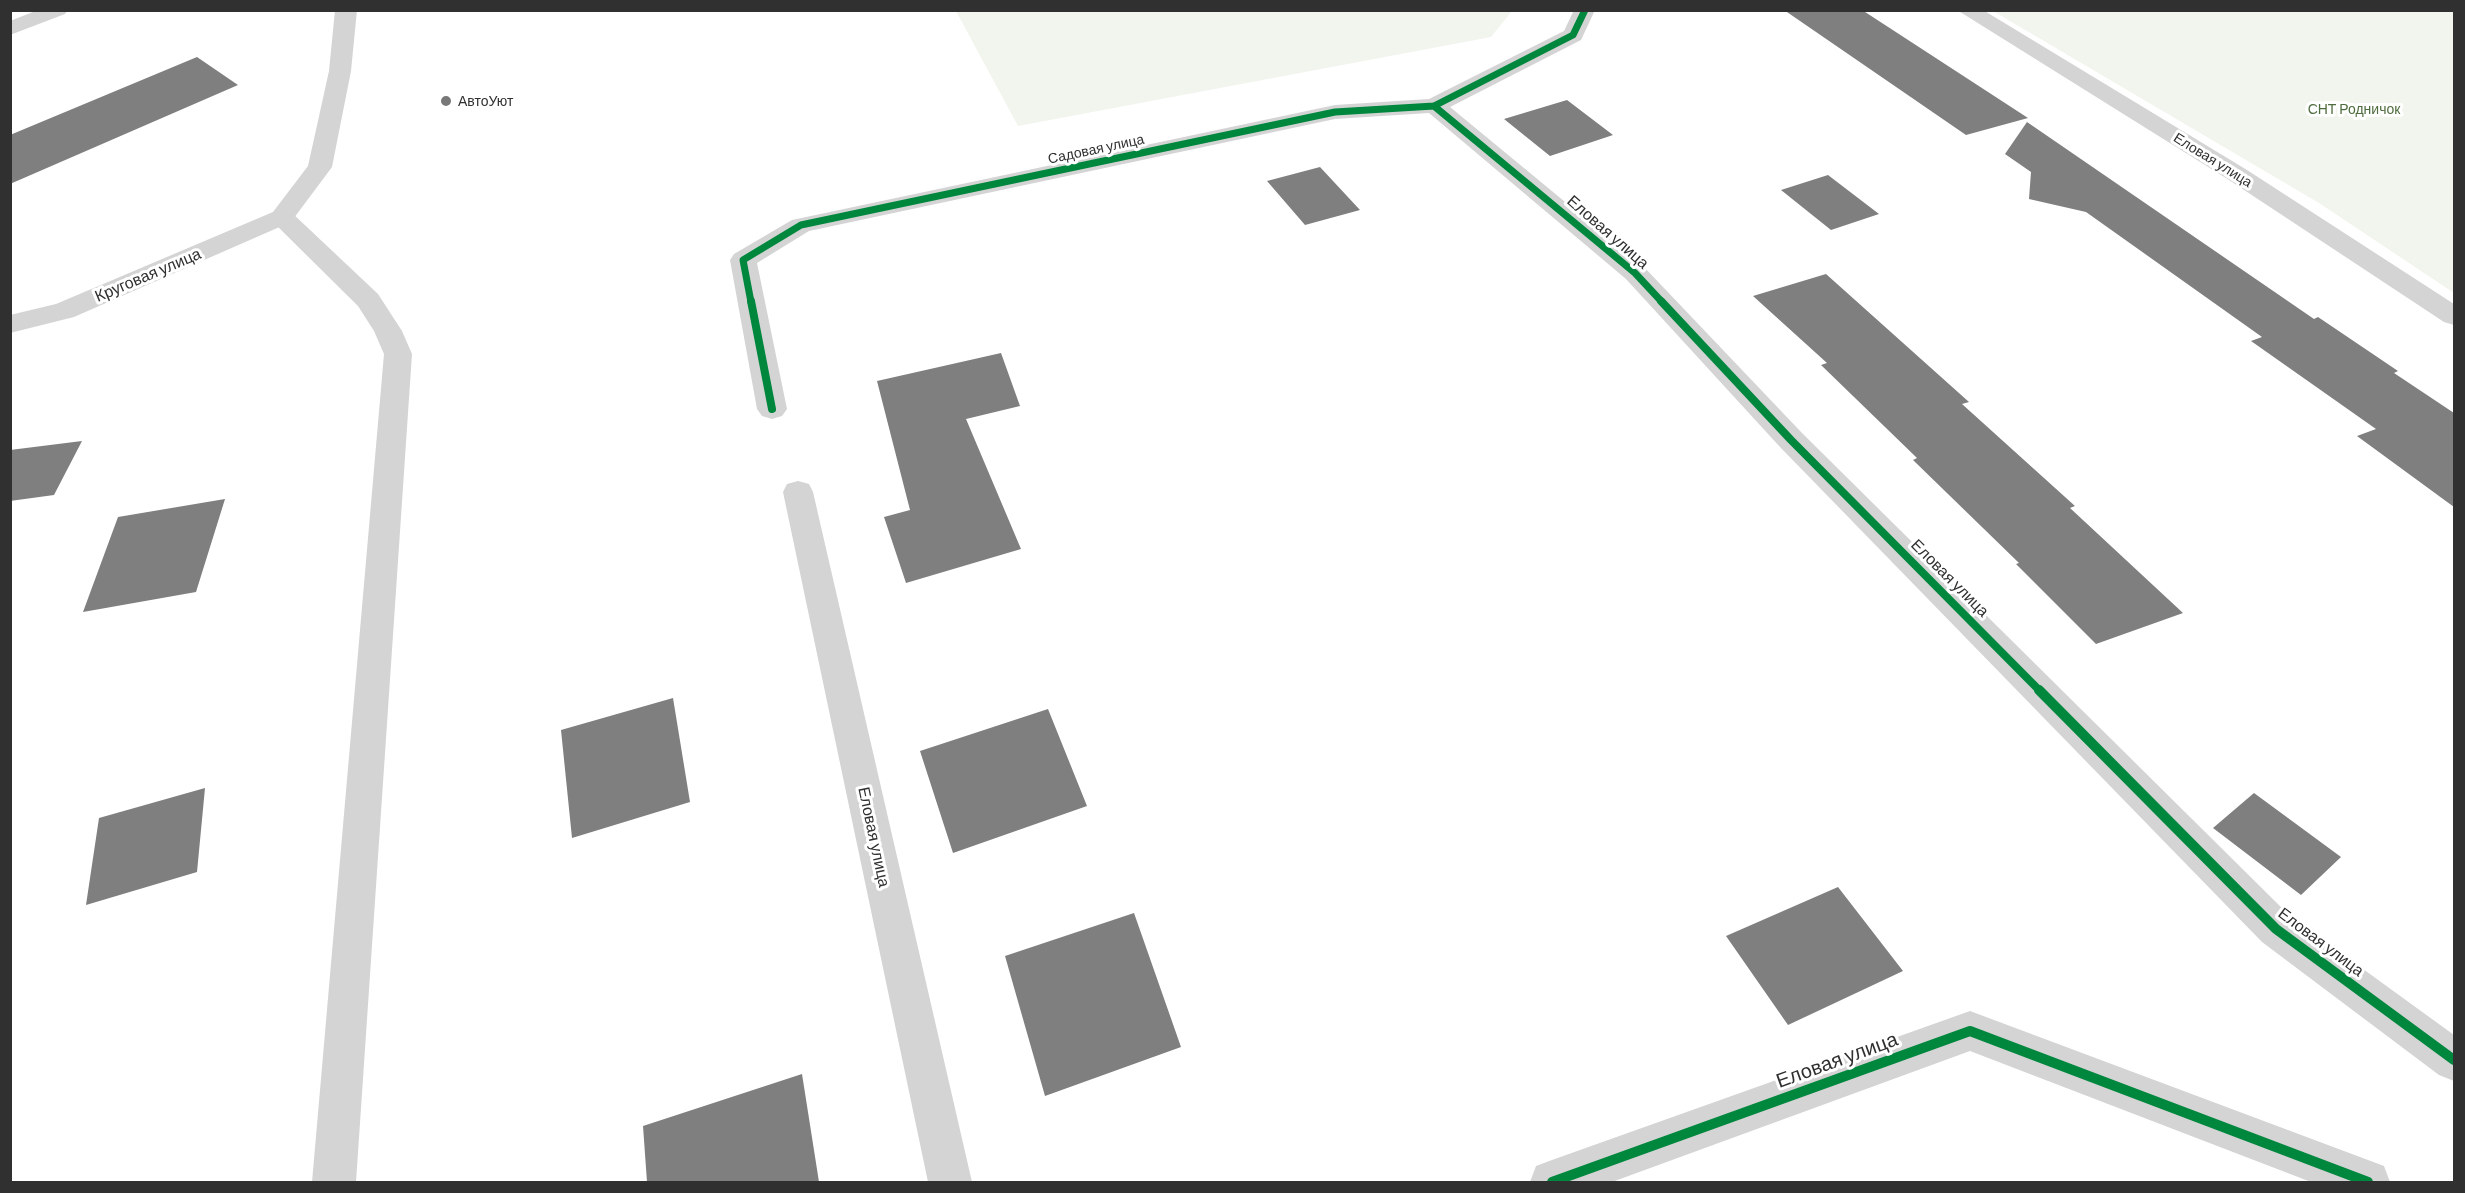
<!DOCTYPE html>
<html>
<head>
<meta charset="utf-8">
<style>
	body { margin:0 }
	#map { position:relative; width:2465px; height:1193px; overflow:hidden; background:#fff; font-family:Barlow,sans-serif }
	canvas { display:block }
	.frame { position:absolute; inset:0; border:12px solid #303030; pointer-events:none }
</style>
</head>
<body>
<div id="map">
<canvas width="2465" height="1193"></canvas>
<div class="frame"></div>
</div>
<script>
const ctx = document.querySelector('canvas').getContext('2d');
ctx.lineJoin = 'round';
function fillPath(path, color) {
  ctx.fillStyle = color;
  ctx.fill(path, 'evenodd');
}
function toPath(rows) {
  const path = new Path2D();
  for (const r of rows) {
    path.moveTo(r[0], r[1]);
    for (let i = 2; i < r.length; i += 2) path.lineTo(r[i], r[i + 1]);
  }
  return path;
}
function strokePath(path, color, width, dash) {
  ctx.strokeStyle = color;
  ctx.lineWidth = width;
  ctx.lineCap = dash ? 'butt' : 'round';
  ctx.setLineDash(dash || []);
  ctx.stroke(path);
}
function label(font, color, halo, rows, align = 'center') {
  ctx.font = font + ' Barlow,sans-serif';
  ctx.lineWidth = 6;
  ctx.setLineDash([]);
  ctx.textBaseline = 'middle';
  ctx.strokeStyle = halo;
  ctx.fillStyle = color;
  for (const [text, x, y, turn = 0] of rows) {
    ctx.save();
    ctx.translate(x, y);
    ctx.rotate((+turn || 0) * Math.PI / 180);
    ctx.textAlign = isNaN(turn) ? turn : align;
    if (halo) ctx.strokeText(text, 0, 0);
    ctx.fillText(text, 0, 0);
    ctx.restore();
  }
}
const green = toPath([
	[956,11,1512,11,1491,37,1018,126],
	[1993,11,2454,11,2454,293,2319,203]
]);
const building = toPath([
	[1784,10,1862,10,2028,118,1966,135],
	[197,57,238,85,10,184,10,135],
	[1567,100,1613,135,1550,156,1504,119],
	[2027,122,2314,319,2318,317,2398,371,2394,373,2454,413,2454,507,2357,436,2376,429,2251,341,2262,337,2086,212,2029,199,2031,172,2005,154],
	[1320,167,1360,210,1305,225,1267,181],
	[1828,175,1879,214,1831,230,1781,190],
	[1826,274,1969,402,1962,404,2075,506,2070,508,2183,613,2096,644,2016,564,2019,563,1913,460,1917,458,1821,365,1827,363,1753,296],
	[1001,353,1020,406,966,419,1021,549,906,583,884,517,910,510,877,381],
	[82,441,54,495,10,501,10,450],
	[225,499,196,592,83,612,118,517],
	[673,698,690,802,572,838,561,730],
	[1048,709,1087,806,953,853,920,751],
	[205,788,197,872,86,905,99,818],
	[2254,793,2341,857,2301,895,2213,828],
	[1838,887,1903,971,1788,1025,1726,936],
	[1134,913,1181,1047,1045,1096,1005,956],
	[802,1074,819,1182,647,1182,643,1126]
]);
const service = toPath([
	[282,209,291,212,378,294,402,331,412,354,356,1182,312,1182,384,354,374,331,358,306,273,222,269,217,273,212,282,209]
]);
const minor = toPath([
	[38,10,68,10,65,14,10,35,10,21,38,10],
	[335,10,357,10,351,71,332,167,291,222,74,317,10,333,10,315,56,304,273,212,308,166,329,71,335,10],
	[1574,10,1595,10,1581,40,1450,107,1644,267,1802,433,2290,916,2454,1035,2454,1081,2439,1075,2262,942,1780,447,1626,279,1429,113,1335,119,809,231,757,263,787,409,782,416,772,419,762,416,757,409,730,260,734,254,792,220,1335,105,1429,99,1564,31,1574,10],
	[1957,10,1983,10,2247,170,2454,304,2454,325,2444,322,2229,180,1957,10],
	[798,481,809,484,813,492,972,1182,928,1182,783,492,787,484,798,481],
	[1970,1011,2368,1160,2384,1166,2390,1182,2311,1182,1970,1051,1612,1182,1530,1182,1536,1166,1552,1160,1970,1011]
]);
const cyclewayFar2 = toPath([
	[1434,106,1635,273,1662,302],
	[751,302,743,260,801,225,1335,112,1434,106,1573,35,1585,10]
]);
const cyclewayFar1 = toPath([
	[751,301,772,409],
	[1661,301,1791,440,2041,692]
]);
const cycleway = toPath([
	[2039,690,2276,929,2454,1060],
	[1552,1182,1970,1031,2368,1182]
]);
const markers = [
	[446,101,6,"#787878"]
];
const farPoinames = [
	["АвтоУют",458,101]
];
const farParknames = [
	["СНТ Родничок",2354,109]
];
const farStreetnames = [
	["Садовая улица",1096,149,-12],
	["Еловая улица",2213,160,32]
];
const streetNames = [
	["Еловая улица",1608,232,41],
	["Круговая улица",148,275,-23],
	["Еловая улица",1950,578,45],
	["Еловая улица",874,837,78],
	["Еловая улица",2321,942,37]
];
const nearStreetnames = [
	["Еловая улица",1837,1060,-20]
];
fillPath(green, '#f1f5ed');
fillPath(building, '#7f7f7f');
fillPath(service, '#d4d4d4');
fillPath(minor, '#d4d4d4');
strokePath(cyclewayFar2, '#00873e', 7);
strokePath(cyclewayFar1, '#00873e', 8);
strokePath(cycleway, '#00873e', 10);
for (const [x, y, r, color] of markers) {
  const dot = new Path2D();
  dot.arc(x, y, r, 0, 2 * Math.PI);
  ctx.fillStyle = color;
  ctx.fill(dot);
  strokePath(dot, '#fff', 2);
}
label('14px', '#303030', '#fff', farPoinames, 'left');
label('14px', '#4f6c3e', '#fff', farParknames);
label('14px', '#303030', '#fff', farStreetnames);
label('16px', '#303030', '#fff', streetNames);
label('20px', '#303030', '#fff', nearStreetnames);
</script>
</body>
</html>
